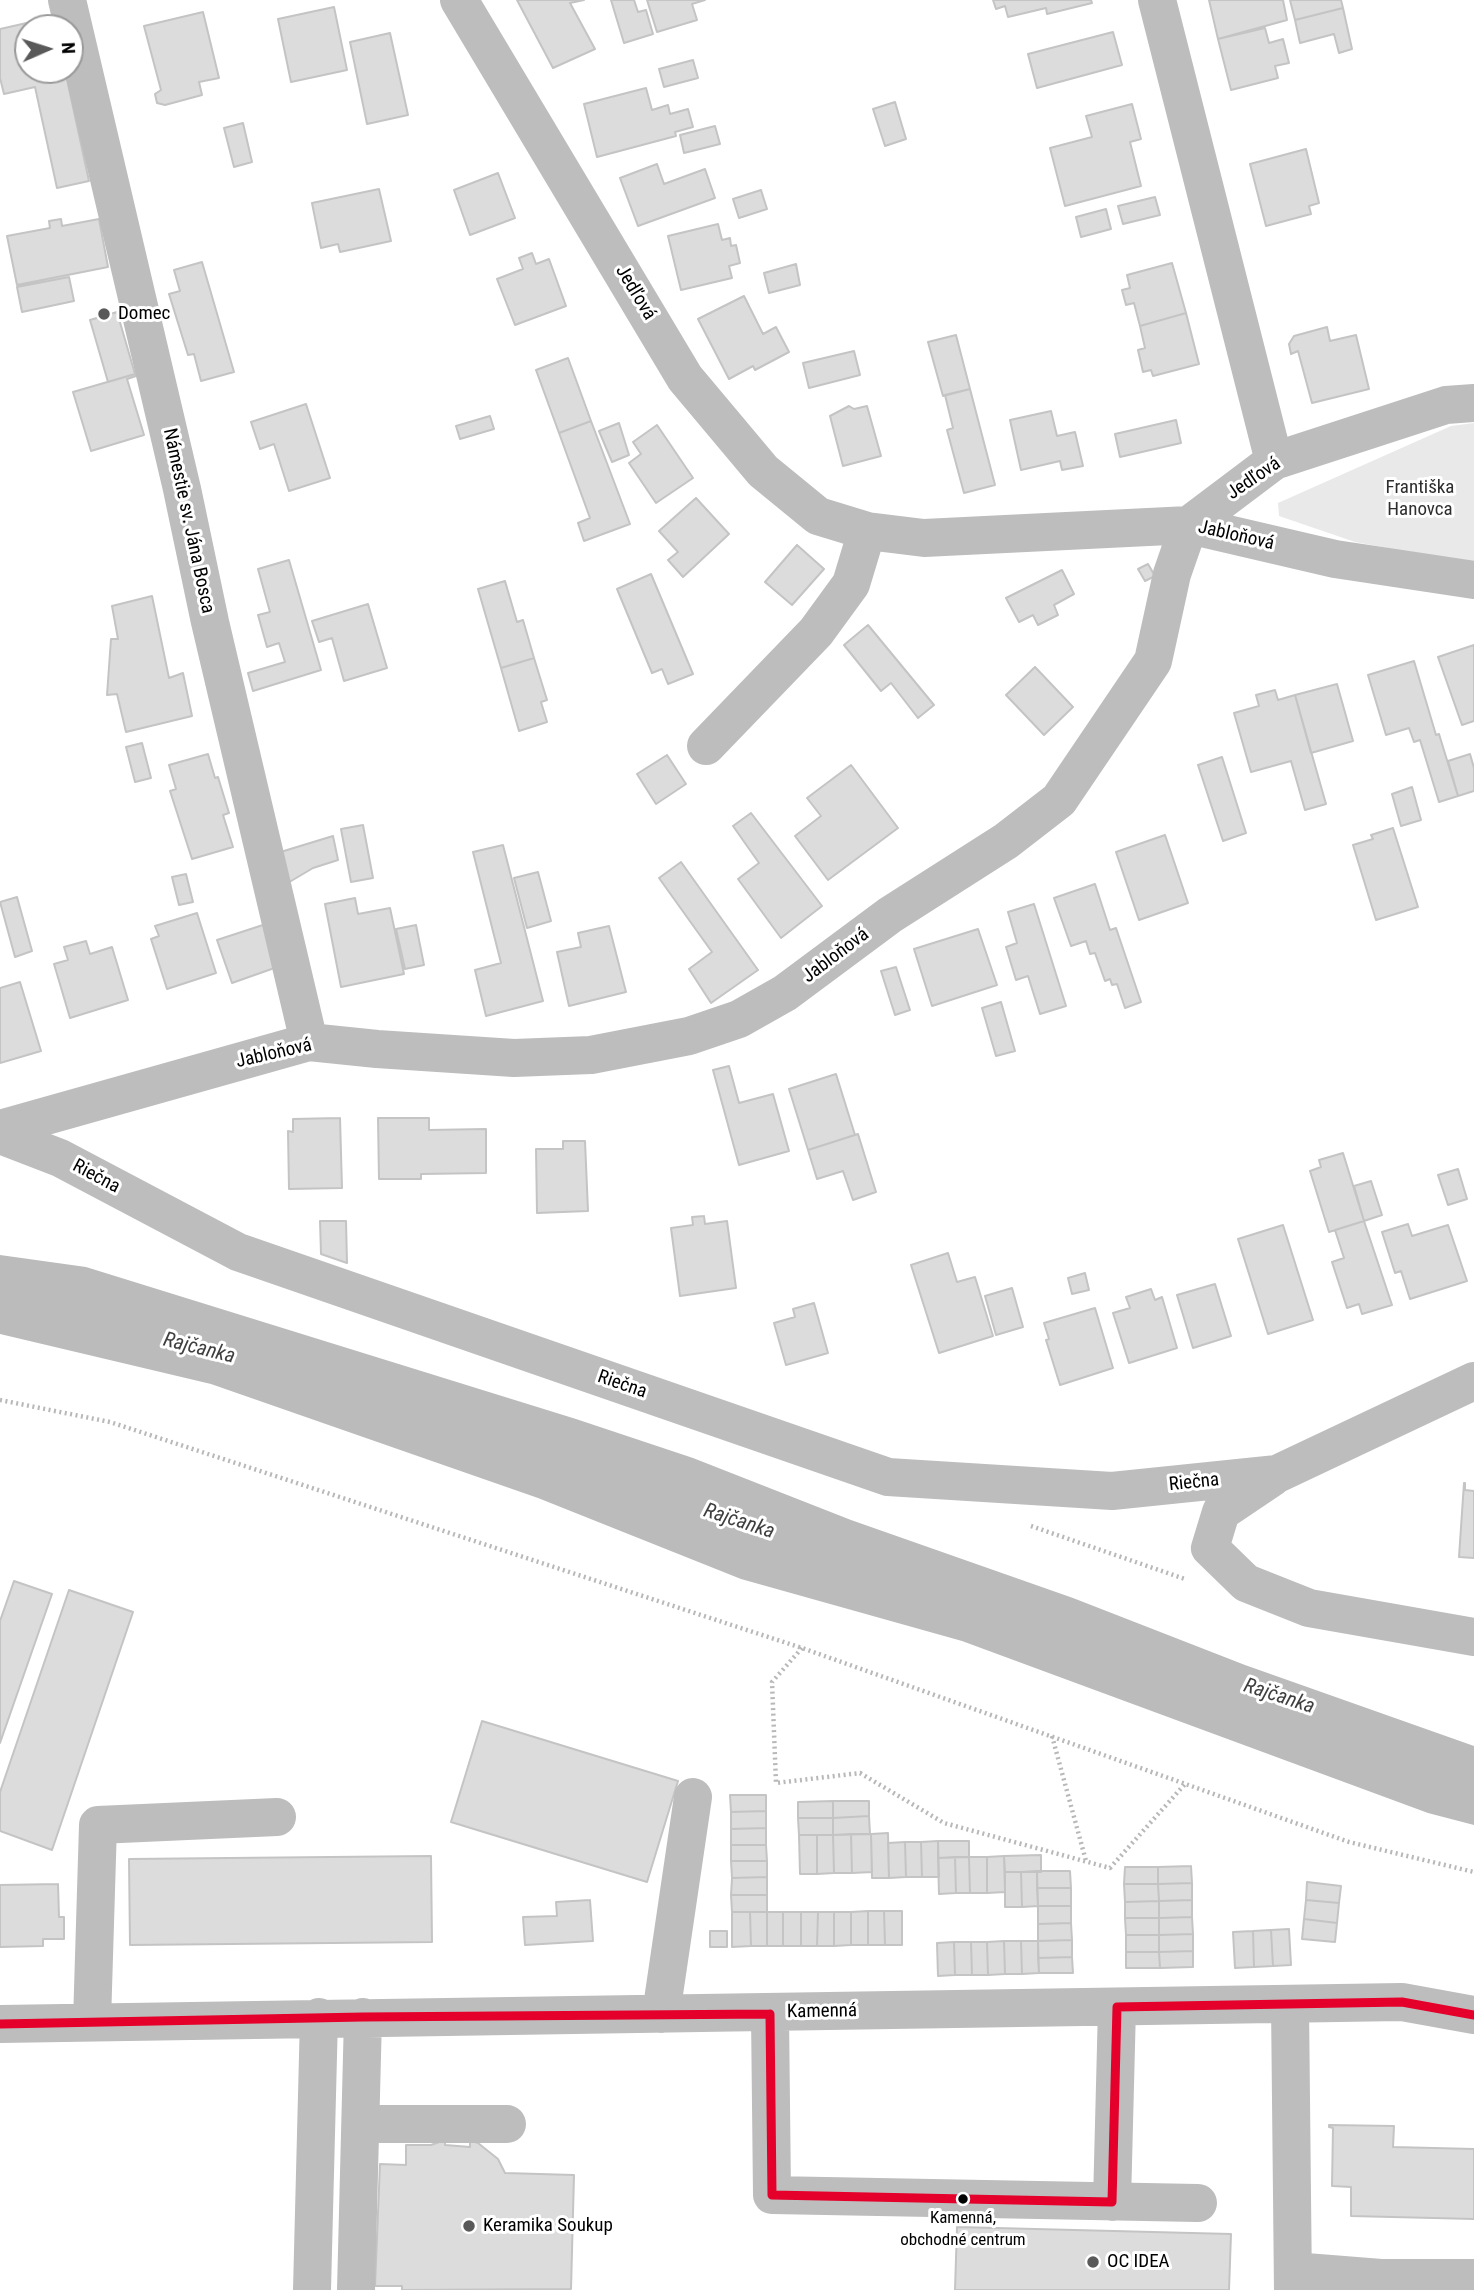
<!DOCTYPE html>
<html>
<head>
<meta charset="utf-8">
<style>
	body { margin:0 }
	#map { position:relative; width:1474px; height:2290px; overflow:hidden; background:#fff; font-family:"Roboto Condensed",sans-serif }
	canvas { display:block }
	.north { position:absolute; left:14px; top:14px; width:70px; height:70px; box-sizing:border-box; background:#fff; border:2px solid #999; border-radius:50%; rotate:87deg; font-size:19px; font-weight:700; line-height:28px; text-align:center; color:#000 }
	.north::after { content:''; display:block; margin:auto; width:24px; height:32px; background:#595959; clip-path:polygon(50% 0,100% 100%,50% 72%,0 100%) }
</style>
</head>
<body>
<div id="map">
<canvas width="1474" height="2290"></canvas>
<div class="north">N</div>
</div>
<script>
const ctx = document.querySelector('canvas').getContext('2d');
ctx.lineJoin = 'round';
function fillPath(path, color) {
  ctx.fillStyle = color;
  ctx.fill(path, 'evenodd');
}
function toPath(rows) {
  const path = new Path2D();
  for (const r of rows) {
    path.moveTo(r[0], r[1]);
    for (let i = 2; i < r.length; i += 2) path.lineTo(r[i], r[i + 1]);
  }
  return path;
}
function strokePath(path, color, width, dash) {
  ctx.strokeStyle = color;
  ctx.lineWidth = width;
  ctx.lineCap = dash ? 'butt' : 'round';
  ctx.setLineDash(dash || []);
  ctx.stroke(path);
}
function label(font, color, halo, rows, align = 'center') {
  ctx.font = font + ' "Roboto Condensed",sans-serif';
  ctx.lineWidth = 6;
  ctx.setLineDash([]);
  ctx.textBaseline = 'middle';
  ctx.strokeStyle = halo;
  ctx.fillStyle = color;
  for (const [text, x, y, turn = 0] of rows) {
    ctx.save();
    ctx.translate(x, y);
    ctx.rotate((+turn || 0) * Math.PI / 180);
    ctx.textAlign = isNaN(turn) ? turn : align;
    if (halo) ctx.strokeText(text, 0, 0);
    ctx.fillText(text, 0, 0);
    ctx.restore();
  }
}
const green = toPath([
	[1474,423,1474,564,1355,542,1279,516,1278,503,1451,426]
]);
const water = toPath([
	[0,1255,86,1267,576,1419,693,1458,851,1520,1073,1598,1245,1665,1474,1746,1474,1825,1428,1813,962,1641,741,1579,538,1498,211,1384,0,1334]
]);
const building = toPath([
	[517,0,584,0,570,3,595,49,553,68,517,0],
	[611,0,634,0,638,12,646,10,653,34,624,43,611,0],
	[647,0,705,0,692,4,697,20,657,32,647,0],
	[993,0,1091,0,1092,3,1047,14,1046,8,1008,17,1005,6,996,9,993,0],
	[1209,0,1283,0,1287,20,1218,39,1209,0],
	[1290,0,1341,0,1343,8,1295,20,1290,0],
	[334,7,347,70,291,82,278,19,334,7],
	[1343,8,1352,49,1339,53,1334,34,1300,43,1295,20,1343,8],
	[203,12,219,78,199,82,202,95,165,105,157,103,155,94,161,90,144,26,203,12],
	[53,17,55,28,28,28,28,70,65,70,89,181,57,188,35,87,4,94,0,78,0,29,53,17],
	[1265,28,1269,43,1283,39,1289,63,1275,66,1278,78,1231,90,1218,39,1265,28],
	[1113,32,1122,65,1037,88,1028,54,1113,32],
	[390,33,408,115,367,124,350,42,390,33],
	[693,60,698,78,664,87,659,69,693,60],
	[646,88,652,110,668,105,670,114,688,109,693,127,675,132,676,136,597,157,584,104,646,88],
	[895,102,906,139,885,146,873,109,895,102],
	[1132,104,1141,139,1130,142,1141,186,1065,206,1050,148,1092,137,1086,116,1132,104],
	[243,123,252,162,234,167,224,128,243,123],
	[715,126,720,144,684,153,680,135,715,126],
	[1306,149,1319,203,1309,206,1311,214,1266,226,1250,164,1306,149],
	[657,164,664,184,705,169,715,198,638,226,620,178,657,164],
	[498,173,515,218,470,235,454,190,498,173],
	[379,189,391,241,340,252,338,244,321,248,312,203,379,189],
	[761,190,767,209,739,218,733,199,761,190],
	[1155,197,1160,215,1123,224,1118,206,1155,197],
	[1106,209,1111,229,1081,237,1076,217,1106,209],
	[61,219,62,226,99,219,108,267,17,285,7,236,50,228,49,221,61,219],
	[718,224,722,240,730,238,731,246,736,245,740,263,729,266,732,278,681,290,668,236,718,224],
	[532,253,536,264,549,259,566,306,515,325,497,279,523,269,519,258,532,253],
	[202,262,234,372,201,381,194,354,188,355,169,294,180,291,174,270,202,262],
	[1172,263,1186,313,1140,326,1134,303,1126,305,1122,290,1130,288,1127,275,1172,263],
	[796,264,800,285,769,293,764,273,796,264],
	[69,277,74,301,22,312,17,287,69,277],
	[744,296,763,334,776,327,789,352,755,370,753,366,729,379,698,319,744,296],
	[117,312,135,374,108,382,90,320,117,312],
	[1186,313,1199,364,1153,376,1151,370,1143,372,1138,350,1145,348,1140,326,1186,313],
	[1327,327,1330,341,1356,335,1369,389,1312,403,1298,351,1291,354,1289,344,1294,336,1327,327],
	[956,335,970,389,943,396,928,342,956,335],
	[854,351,860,375,809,388,803,363,854,351],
	[568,358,591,421,559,433,536,370,568,358],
	[135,374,136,376,127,379,144,435,91,451,73,392,135,374],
	[970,389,995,485,964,493,947,430,953,428,945,395,970,389],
	[306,404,330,478,289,491,274,444,260,449,251,422,306,404],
	[849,406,854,409,867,406,881,456,843,466,830,416,849,406],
	[1051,411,1057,436,1075,432,1083,466,1062,470,1060,461,1021,470,1010,420,1051,411],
	[490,416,494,429,460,439,456,426,490,416],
	[1176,420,1181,443,1120,457,1115,434,1176,420],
	[591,421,630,524,584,541,578,523,590,518,559,433,591,421],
	[619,423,629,455,612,462,599,431,619,423],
	[657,425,693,478,656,503,629,463,641,454,633,442,657,425],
	[696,498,729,534,683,577,668,560,678,552,659,531,696,498],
	[797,545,824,569,792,605,765,582,797,545],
	[289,560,321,670,253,691,248,673,285,662,279,643,267,647,258,615,270,612,258,569,289,560],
	[1148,564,1155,576,1145,581,1138,569,1148,564],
	[1062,570,1074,594,1054,605,1058,615,1038,625,1033,615,1019,622,1006,598,1062,570],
	[651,574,693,674,668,684,662,669,652,673,617,589,651,574],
	[505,581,517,622,523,620,534,658,501,668,478,589,505,581],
	[152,596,169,678,183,673,192,716,126,732,117,694,107,695,111,639,118,639,112,606,152,596],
	[368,604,387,668,344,681,332,638,319,642,312,621,368,604],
	[868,625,934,705,918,718,891,683,881,691,844,645,868,625],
	[1474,645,1474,721,1462,725,1438,657,1474,645],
	[534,658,547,700,541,702,547,722,519,731,501,668,534,658],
	[1414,661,1436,735,1439,734,1458,796,1439,802,1420,740,1414,742,1409,728,1386,735,1368,675,1414,661],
	[1035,667,1073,707,1044,735,1006,695,1035,667],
	[1337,684,1353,741,1311,753,1295,695,1337,684],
	[1275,690,1278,700,1295,695,1326,804,1305,810,1291,761,1251,772,1234,713,1259,706,1256,695,1275,690],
	[142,743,151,778,135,782,126,747,142,743],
	[208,754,215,778,218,777,229,813,223,815,233,847,192,859,170,791,176,789,169,765,208,754],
	[1470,754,1474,768,1474,791,1458,796,1448,761,1470,754],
	[667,755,686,784,656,804,637,774,667,755],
	[1222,757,1246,833,1223,841,1198,765,1222,757],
	[851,765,898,828,828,880,795,836,821,816,807,798,851,765],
	[1412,787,1421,820,1401,826,1392,794,1412,787],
	[751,813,822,906,781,938,738,879,759,863,733,826,751,813],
	[363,825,373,878,351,882,341,829,363,825],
	[1393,828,1418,907,1376,920,1353,845,1373,839,1371,835,1393,828],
	[1165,835,1188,903,1139,920,1116,852,1165,835],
	[333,836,338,860,313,868,281,887,274,854,333,836],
	[503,845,543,1001,486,1016,475,970,501,963,473,852,503,845],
	[681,862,758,970,711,1003,689,969,712,952,659,878,681,862],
	[538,872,551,921,527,928,514,878,538,872],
	[186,874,193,902,179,905,172,877,186,874],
	[1095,884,1110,930,1116,928,1141,1002,1125,1008,1117,984,1112,985,1110,979,1105,981,1095,953,1090,954,1086,941,1071,946,1054,898,1095,884],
	[17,897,32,951,15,957,0,902,17,897],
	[355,898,358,914,390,908,404,974,341,987,325,904,355,898],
	[1034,904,1066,1006,1040,1014,1028,976,1016,980,1006,947,1017,943,1008,912,1034,904],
	[197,913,216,973,167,989,151,939,159,936,155,926,197,913],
	[266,924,280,966,232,983,217,940,266,924],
	[416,925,424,965,405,969,396,929,416,925],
	[609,926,626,992,569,1006,557,952,581,947,578,933,609,926],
	[978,929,997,985,932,1006,914,949,978,929],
	[86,941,90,954,112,947,128,1000,70,1018,54,964,68,960,64,947,86,941],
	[896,967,910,1010,895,1015,881,971,896,967],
	[20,982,41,1051,0,1063,0,988,20,982],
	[1001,1002,1015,1051,996,1056,982,1008,1001,1002],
	[729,1066,739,1103,773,1094,789,1151,739,1165,713,1070,729,1066],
	[836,1074,855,1135,808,1150,789,1089,836,1074],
	[340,1118,342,1188,289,1189,288,1131,293,1132,293,1119,340,1118],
	[378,1118,429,1118,429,1130,486,1129,486,1173,421,1174,421,1179,379,1179,378,1118],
	[858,1134,876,1192,853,1200,843,1171,817,1179,808,1150,858,1134],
	[563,1141,585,1141,588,1211,537,1213,536,1149,563,1149,563,1141],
	[1343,1153,1364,1221,1329,1232,1310,1171,1321,1167,1319,1160,1343,1153],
	[1458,1169,1467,1199,1448,1205,1438,1175,1458,1169],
	[1371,1181,1382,1215,1364,1221,1354,1186,1371,1181],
	[704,1216,705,1224,727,1221,736,1288,680,1296,671,1228,693,1225,692,1217,704,1216],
	[320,1221,346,1221,347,1263,321,1254,320,1221],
	[1364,1221,1392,1305,1362,1314,1359,1304,1347,1308,1332,1262,1344,1258,1335,1230,1364,1221],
	[1408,1224,1412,1236,1448,1225,1467,1281,1410,1299,1401,1271,1395,1273,1382,1232,1408,1224],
	[1283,1225,1313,1320,1268,1334,1238,1239,1283,1225],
	[948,1253,957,1282,975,1277,993,1336,939,1353,911,1265,948,1253],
	[1085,1273,1089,1290,1072,1294,1068,1278,1085,1273],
	[1215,1284,1231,1336,1193,1348,1177,1295,1215,1284],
	[1012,1288,1023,1327,996,1335,985,1296,1012,1288],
	[1151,1289,1155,1300,1162,1297,1177,1348,1129,1363,1113,1313,1130,1308,1126,1297,1151,1289],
	[814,1303,828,1353,786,1365,774,1323,795,1317,793,1309,814,1303],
	[1095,1308,1113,1368,1060,1385,1046,1340,1049,1339,1044,1323,1095,1308],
	[1464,1483,1465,1483,1465,1490,1474,1491,1474,1558,1459,1557,1464,1483],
	[14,1581,52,1594,0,1743,0,1621,14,1581],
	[69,1590,133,1612,52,1850,0,1831,0,1792,69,1590],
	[482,1721,678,1781,647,1882,451,1822,482,1721],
	[730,1795,766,1795,766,1811,731,1812,730,1795],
	[833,1801,833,1818,798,1818,798,1802,833,1801],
	[833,1801,869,1801,869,1816,833,1818,833,1801],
	[766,1811,766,1828,731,1829,731,1812,766,1811],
	[869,1816,870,1834,833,1835,833,1818,869,1816],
	[798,1818,833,1818,833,1835,799,1835,798,1818],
	[766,1828,766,1845,731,1845,731,1829,766,1828],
	[888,1833,889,1878,872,1878,871,1834,888,1833],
	[851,1834,852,1873,834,1873,833,1835,851,1834],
	[851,1834,871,1834,872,1872,852,1873,851,1834],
	[799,1835,817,1835,817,1874,800,1874,799,1835],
	[817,1835,833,1835,834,1873,817,1874,817,1835],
	[938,1841,939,1877,922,1877,921,1842,938,1841],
	[938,1841,969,1841,969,1857,938,1858,938,1841],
	[905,1842,906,1877,889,1878,888,1843,905,1842],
	[905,1842,921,1842,922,1877,906,1877,905,1842],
	[731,1845,766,1845,767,1861,731,1861,731,1845],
	[1041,1855,1041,1872,1005,1872,1004,1856,1041,1855],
	[431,1856,432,1942,130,1945,129,1859,431,1856],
	[1004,1856,1005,1892,987,1893,987,1857,1004,1856],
	[955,1857,969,1857,970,1893,956,1893,955,1857],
	[955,1857,956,1893,939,1894,938,1858,955,1857],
	[969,1857,987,1857,987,1893,970,1893,969,1857],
	[731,1861,767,1861,767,1877,732,1878,731,1861],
	[1191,1866,1192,1883,1158,1884,1158,1867,1191,1866],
	[1125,1867,1158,1867,1158,1884,1124,1884,1125,1867],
	[1037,1871,1070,1871,1071,1888,1037,1888,1037,1871],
	[1037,1871,1038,1906,1022,1907,1021,1872,1037,1871],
	[1005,1872,1021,1872,1022,1907,1005,1907,1005,1872],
	[767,1877,767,1895,731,1895,732,1878,767,1877],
	[1307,1882,1341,1886,1339,1903,1306,1900,1307,1882],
	[1192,1883,1192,1900,1159,1901,1158,1884,1192,1883],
	[58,1884,59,1917,64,1917,64,1939,43,1939,43,1946,0,1947,0,1885,58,1884],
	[1124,1884,1158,1884,1159,1901,1125,1902,1124,1884],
	[1037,1888,1071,1888,1071,1906,1038,1906,1037,1888],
	[731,1895,767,1895,767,1912,732,1912,731,1895],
	[590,1900,593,1941,525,1945,523,1917,557,1916,556,1902,590,1900],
	[1192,1900,1192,1917,1159,1918,1159,1901,1192,1900],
	[1306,1900,1339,1903,1337,1923,1304,1919,1306,1900],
	[1159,1901,1159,1918,1125,1918,1125,1902,1159,1901],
	[1038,1906,1071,1906,1071,1923,1038,1924,1038,1906],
	[868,1911,884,1911,885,1945,868,1945,868,1911],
	[868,1911,868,1945,851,1945,851,1912,868,1911],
	[884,1911,902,1911,902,1945,885,1945,884,1911],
	[732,1912,750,1912,751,1946,732,1947,732,1912],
	[750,1912,767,1912,767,1946,751,1946,750,1912],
	[767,1912,783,1912,783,1946,767,1946,767,1912],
	[783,1912,801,1912,801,1946,783,1946,783,1912],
	[801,1912,818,1912,817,1946,801,1946,801,1912],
	[818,1912,834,1912,834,1946,817,1946,818,1912],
	[834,1912,851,1912,851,1945,834,1946,834,1912],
	[1192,1917,1193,1934,1159,1935,1159,1918,1192,1917],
	[1125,1918,1159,1918,1159,1935,1126,1935,1125,1918],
	[1304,1919,1337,1923,1335,1942,1302,1939,1304,1919],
	[1071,1923,1072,1940,1038,1941,1038,1924,1071,1923],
	[1289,1929,1291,1965,1273,1966,1271,1930,1289,1929],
	[1271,1930,1273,1966,1254,1967,1253,1931,1271,1930],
	[710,1931,727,1931,727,1947,710,1947,710,1931],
	[1253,1931,1254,1967,1235,1968,1233,1932,1253,1931],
	[1193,1934,1193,1951,1159,1952,1159,1935,1193,1934],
	[1126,1935,1159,1935,1159,1952,1126,1952,1126,1935],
	[1072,1940,1072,1957,1038,1958,1038,1941,1072,1940],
	[1004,1941,1021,1941,1022,1974,1005,1974,1004,1941],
	[1004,1941,1005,1974,988,1975,987,1942,1004,1941],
	[1021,1941,1038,1941,1039,1973,1022,1974,1021,1941],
	[954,1942,955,1975,938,1976,937,1943,954,1942],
	[954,1942,971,1942,972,1975,955,1975,954,1942],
	[971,1942,987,1942,988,1975,972,1975,971,1942],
	[1193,1951,1193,1967,1160,1968,1159,1952,1193,1951],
	[1126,1952,1159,1952,1160,1968,1126,1968,1126,1952],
	[1072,1957,1073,1973,1039,1973,1038,1958,1072,1957],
	[1329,2125,1394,2126,1393,2147,1474,2149,1474,2219,1351,2216,1351,2187,1332,2186,1333,2128,1329,2127,1329,2125],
	[445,2140,445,2145,470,2147,470,2140,478,2143,498,2159,505,2173,574,2175,571,2289,402,2290,402,2286,375,2286,380,2164,406,2165,406,2145,431,2145,445,2140],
	[957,2227,1231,2234,1229,2290,955,2290,957,2227]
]);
const path = toPath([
	[0,1400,110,1422,802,1648,1349,1842,1474,1872],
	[1031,1526,1185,1579],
	[802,1648,772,1682,776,1783,860,1773,944,1823,1110,1868,1185,1784],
	[1052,1736,1086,1861]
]);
const minor = toPath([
	[67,0,182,489,210,622,309,1042],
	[459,0,685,378,763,471,818,516,867,531,924,538,1189,525,1274,461,1446,405,1474,403],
	[1157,0,1274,461],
	[706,746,816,632,851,584,867,531],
	[0,1129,309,1042,377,1049,514,1058,591,1055,689,1036,739,1019,785,993,890,915,1006,841,1059,800,1153,661,1172,574,1189,525,1335,559,1474,580],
	[0,1135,60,1158,238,1252,888,1477,1112,1491,1277,1474,1474,1381],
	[1273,1477,1221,1512,1210,1548,1246,1583,1309,1608,1474,1637],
	[1290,2004,1293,2290],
	[661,2014,693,1797],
	[770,2014,772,2195,1198,2203],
	[92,2022,98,1825,277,1817],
	[0,2024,1402,2002,1474,2015],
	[361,2124,507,2124],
	[1112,2202,1117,2007],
	[1293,2271,1381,2278,1474,2278],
	[312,2290,319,2017],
	[356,2290,363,2017]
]);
const bus1 = toPath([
	[1117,2007,1402,2002,1474,2015],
	[770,2014,772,2195],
	[0,2024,363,2017,770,2014],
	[772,2195,1112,2202],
	[1112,2202,1117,2007]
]);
const markers = [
	[104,314,7,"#595959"],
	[963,2199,6,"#000"],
	[469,2226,7,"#595959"],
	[1093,2262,7,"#595959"]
];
const busNames = [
	["Kamenná,",963,2219],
	["obchodné centrum",963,2241]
];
const streetNames = [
	["Jedľová",635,293,59],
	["Jedľová",1254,479,-34],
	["Námestie sv. Jána Bosca",188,521,78],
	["Jabloňová",1236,536,13],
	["Jabloňová",836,956,-37],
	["Jabloňová",274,1054,-13],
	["Riečna",96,1177,28],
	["Riečna",622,1385,19],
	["Riečna",1194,1483,-6],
	["Kamenná",822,2012,-1]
];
const poiNames = [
	["Domec",118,314],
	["Keramika Soukup",483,2226],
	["OC IDEA",1107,2262]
];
const parkNames = [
	["Františka",1420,488],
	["Hanovca",1420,510]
];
const waterNames = [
	["Rajčanka",199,1349,14],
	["Rajčanka",739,1522,18],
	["Rajčanka",1279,1697,18]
];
fillPath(green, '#e9e9e9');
fillPath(water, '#bbb');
fillPath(building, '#dcdcdc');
strokePath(building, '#c4c4c4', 2);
strokePath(path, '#b8b8b8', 4.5, [2, 3.5]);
strokePath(minor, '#bdbdbd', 38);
strokePath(bus1, '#e4002b', 9);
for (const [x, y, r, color] of markers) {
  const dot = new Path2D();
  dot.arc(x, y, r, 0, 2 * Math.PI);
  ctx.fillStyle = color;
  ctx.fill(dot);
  strokePath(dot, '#fff', 2.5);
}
label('17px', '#000', '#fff', busNames);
label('19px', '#000', '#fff', streetNames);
label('19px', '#000', '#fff', poiNames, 'left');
label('19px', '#2e2e2e', '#fff', parkNames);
label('italic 21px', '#3f3f3f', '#fff', waterNames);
</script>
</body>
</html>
